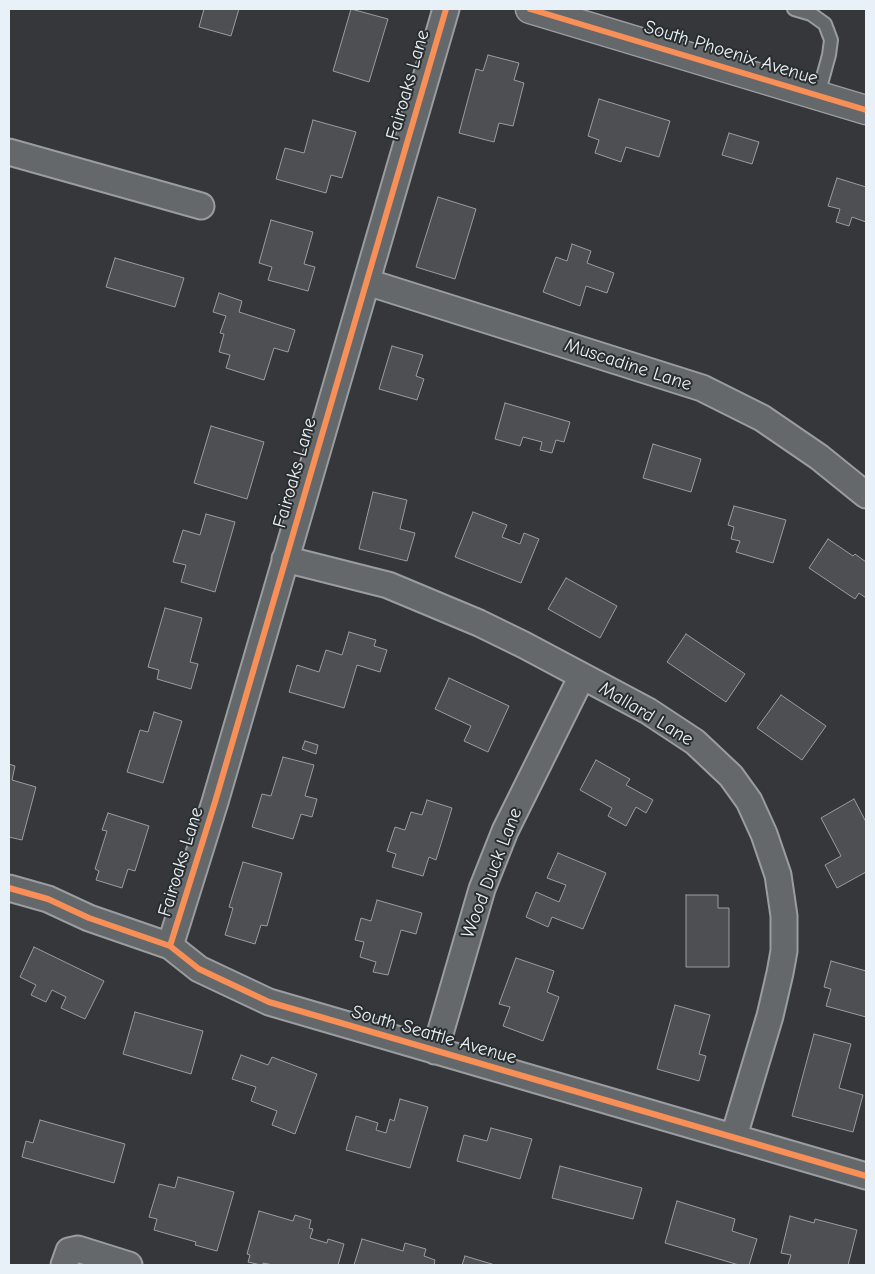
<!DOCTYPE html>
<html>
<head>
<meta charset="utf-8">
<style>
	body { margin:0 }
	#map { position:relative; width:875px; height:1274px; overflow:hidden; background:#35373a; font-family:"Comic Neue",sans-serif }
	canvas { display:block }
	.frame { position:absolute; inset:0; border:10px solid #e8f1f8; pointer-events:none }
</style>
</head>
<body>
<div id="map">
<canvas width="875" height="1274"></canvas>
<div class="frame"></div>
</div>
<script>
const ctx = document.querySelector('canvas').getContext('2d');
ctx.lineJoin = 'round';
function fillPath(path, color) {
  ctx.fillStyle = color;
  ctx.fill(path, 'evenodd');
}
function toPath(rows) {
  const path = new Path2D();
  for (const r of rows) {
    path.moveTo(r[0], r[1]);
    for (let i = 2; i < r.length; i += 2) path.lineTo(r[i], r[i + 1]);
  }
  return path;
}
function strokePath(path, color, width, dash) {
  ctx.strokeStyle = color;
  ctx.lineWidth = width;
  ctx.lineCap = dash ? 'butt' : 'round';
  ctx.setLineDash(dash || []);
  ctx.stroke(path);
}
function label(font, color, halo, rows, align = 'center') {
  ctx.font = font + ' "Comic Neue",sans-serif';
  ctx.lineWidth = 4;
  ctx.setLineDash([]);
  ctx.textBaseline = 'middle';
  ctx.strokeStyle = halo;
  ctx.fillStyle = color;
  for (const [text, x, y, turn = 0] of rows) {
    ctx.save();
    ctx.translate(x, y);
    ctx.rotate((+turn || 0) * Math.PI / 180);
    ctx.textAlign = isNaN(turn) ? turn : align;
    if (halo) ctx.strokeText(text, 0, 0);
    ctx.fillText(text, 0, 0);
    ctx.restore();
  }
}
const building = toPath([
	[204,9,239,9,231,36,199,27,204,9],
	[351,9,388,19,369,82,333,71,351,9],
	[488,55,519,63,514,80,524,83,513,126,499,123,494,142,459,133,476,69,483,71,488,55],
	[599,99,670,121,659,157,626,147,621,162,595,153,599,140,588,136,599,99],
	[313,120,356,132,342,178,331,175,326,193,276,179,285,148,304,153,313,120],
	[729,133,759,142,752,164,722,155,729,133],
	[837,178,866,187,866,222,852,217,849,226,836,222,840,209,828,206,837,178],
	[438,197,476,209,455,279,416,267,438,197],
	[271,220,313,232,304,264,315,267,308,291,268,280,272,267,259,263,271,220],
	[572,244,591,251,587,263,614,273,607,293,586,286,580,306,543,292,556,257,567,261,572,244],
	[115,258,184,278,175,307,106,287,115,258],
	[219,293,242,301,239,312,295,330,288,352,274,348,264,380,226,368,230,355,219,352,224,334,220,333,226,316,213,312,219,293],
	[392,346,423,355,416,376,424,379,417,400,379,389,392,346],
	[505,403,570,422,564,442,556,440,552,453,540,450,542,442,523,437,520,446,495,439,505,403],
	[211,426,264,442,247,499,194,483,211,426],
	[653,444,701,459,691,492,643,478,653,444],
	[373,492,407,500,400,529,415,533,407,561,359,549,373,492],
	[734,506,786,520,773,563,736,552,740,541,731,539,734,527,728,525,734,506],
	[473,512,507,525,502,537,520,544,524,533,539,539,521,583,455,557,473,512],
	[206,514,235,522,215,592,181,582,186,565,173,562,183,530,200,535,206,514],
	[828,539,853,556,855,554,866,562,866,598,859,593,855,599,809,568,828,539],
	[566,578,617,606,600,638,548,609,566,578],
	[165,608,202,618,190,662,198,664,191,689,157,679,159,670,148,667,165,608],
	[349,632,376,640,374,646,387,650,380,672,357,665,344,708,289,692,297,665,319,672,326,650,342,655,349,632],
	[686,634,745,674,726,702,667,662,686,634],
	[449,678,509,706,488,752,464,741,471,726,435,709,449,678],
	[781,695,826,726,802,760,757,728,781,695],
	[154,712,182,721,163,783,127,772,140,730,148,732,154,712],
	[305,741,318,745,316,754,302,749,305,741],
	[283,757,314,765,305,796,317,799,312,817,301,814,293,839,252,827,262,794,271,796,283,757],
	[596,760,630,779,626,785,653,800,646,813,636,807,626,826,608,816,612,808,580,790,596,760],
	[9,764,15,766,12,780,36,787,22,840,9,837,9,764],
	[854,799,866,822,866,872,837,888,825,865,841,856,821,818,854,799],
	[427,800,452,808,436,860,429,857,423,876,392,867,396,854,387,851,395,827,405,830,411,812,422,815,427,800],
	[108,813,149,826,135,871,128,869,122,888,96,880,99,871,95,869,107,831,102,830,108,813],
	[558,853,606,873,583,929,552,917,548,927,526,917,536,892,559,902,566,885,547,878,558,853],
	[243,862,282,873,267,926,261,925,255,944,225,935,233,908,229,907,243,862],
	[686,895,718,895,718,908,729,908,729,967,686,967,686,895],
	[377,900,422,913,416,934,401,930,388,975,373,972,376,962,360,957,364,942,355,940,361,918,371,921,377,900],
	[34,947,104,981,85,1019,61,1008,66,997,52,990,46,1002,31,995,36,985,20,977,34,947],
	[516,958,554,971,547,992,559,997,543,1041,503,1026,510,1007,499,1004,516,958],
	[831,961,866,971,866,1017,826,1006,831,989,824,987,831,961],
	[675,1005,710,1015,699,1054,706,1056,699,1081,657,1069,675,1005],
	[135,1012,203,1031,191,1074,123,1054,135,1012],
	[814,1034,851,1044,839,1088,863,1095,853,1132,792,1116,814,1034],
	[241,1055,268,1065,272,1057,317,1074,295,1134,272,1125,277,1111,251,1101,256,1087,232,1079,241,1055],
	[400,1099,428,1107,410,1168,346,1150,356,1116,378,1123,376,1130,386,1133,390,1119,394,1121,400,1099],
	[40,1120,125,1144,114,1183,22,1157,26,1141,33,1143,40,1120],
	[491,1128,532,1139,520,1179,457,1161,464,1135,487,1141,491,1128],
	[560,1166,642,1188,633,1219,552,1198,560,1166],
	[178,1177,234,1192,217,1251,195,1245,196,1242,154,1230,157,1219,149,1217,159,1184,175,1188,178,1177],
	[677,1201,735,1219,732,1231,757,1239,749,1265,739,1265,665,1243,677,1201],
	[259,1211,293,1221,295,1215,311,1220,309,1228,313,1229,310,1238,327,1243,328,1239,344,1244,338,1265,273,1265,263,1263,263,1265,261,1265,248,1262,250,1255,247,1254,259,1211],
	[790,1216,814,1223,815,1219,857,1230,848,1265,788,1265,791,1255,781,1253,790,1216],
	[362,1239,403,1251,405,1243,426,1249,424,1256,435,1260,434,1265,354,1265,362,1239],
	[465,1256,495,1265,462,1265,465,1256]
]);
const service = toPath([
	[794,9,811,14,825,24,831,40,829,55,818,95]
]);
const minor = toPath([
	[9,152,201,206],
	[367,282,702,388,762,418,819,457,866,495],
	[285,559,388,585,479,623,524,645,648,711,695,742,731,776,749,801,764,834,778,875,784,916,784,951,780,973,770,1016,734,1136],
	[9,888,48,899,89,918,170,946,199,969,269,1002,866,1176],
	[170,946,215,802,446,9],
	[435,1051,482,889,505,831,582,676],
	[64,1265,69,1251,78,1249,129,1265]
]);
const tertiary = toPath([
	[530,9,866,110]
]);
const cycleway = toPath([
	[530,9,866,110],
	[9,888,48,899,89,918,170,946,199,969,269,1002,866,1176],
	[170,946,215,802,446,9]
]);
const streetNames = [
	["South Phoenix Avenue",731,53,17],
	["Fairoaks Lane",408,85,-74],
	["Muscadine Lane",628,365,18],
	["Fairoaks Lane",295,473,-74],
	["Mallard Lane",646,714,31],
	["Fairoaks Lane",181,862,-73],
	["Wood Duck Lane",492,873,-69],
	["South Seattle Avenue",434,1035,16]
];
fillPath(building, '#4e4f53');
strokePath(building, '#9a9da0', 1);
strokePath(service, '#9a9da0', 16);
strokePath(minor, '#9a9da0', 29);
strokePath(tertiary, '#9a9da0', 31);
strokePath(service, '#64686b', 12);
strokePath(minor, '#64686b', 25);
strokePath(tertiary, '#64686b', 28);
strokePath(cycleway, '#f78f57', 6);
label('19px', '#e8f1f8', '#2a2d2e', streetNames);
</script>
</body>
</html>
